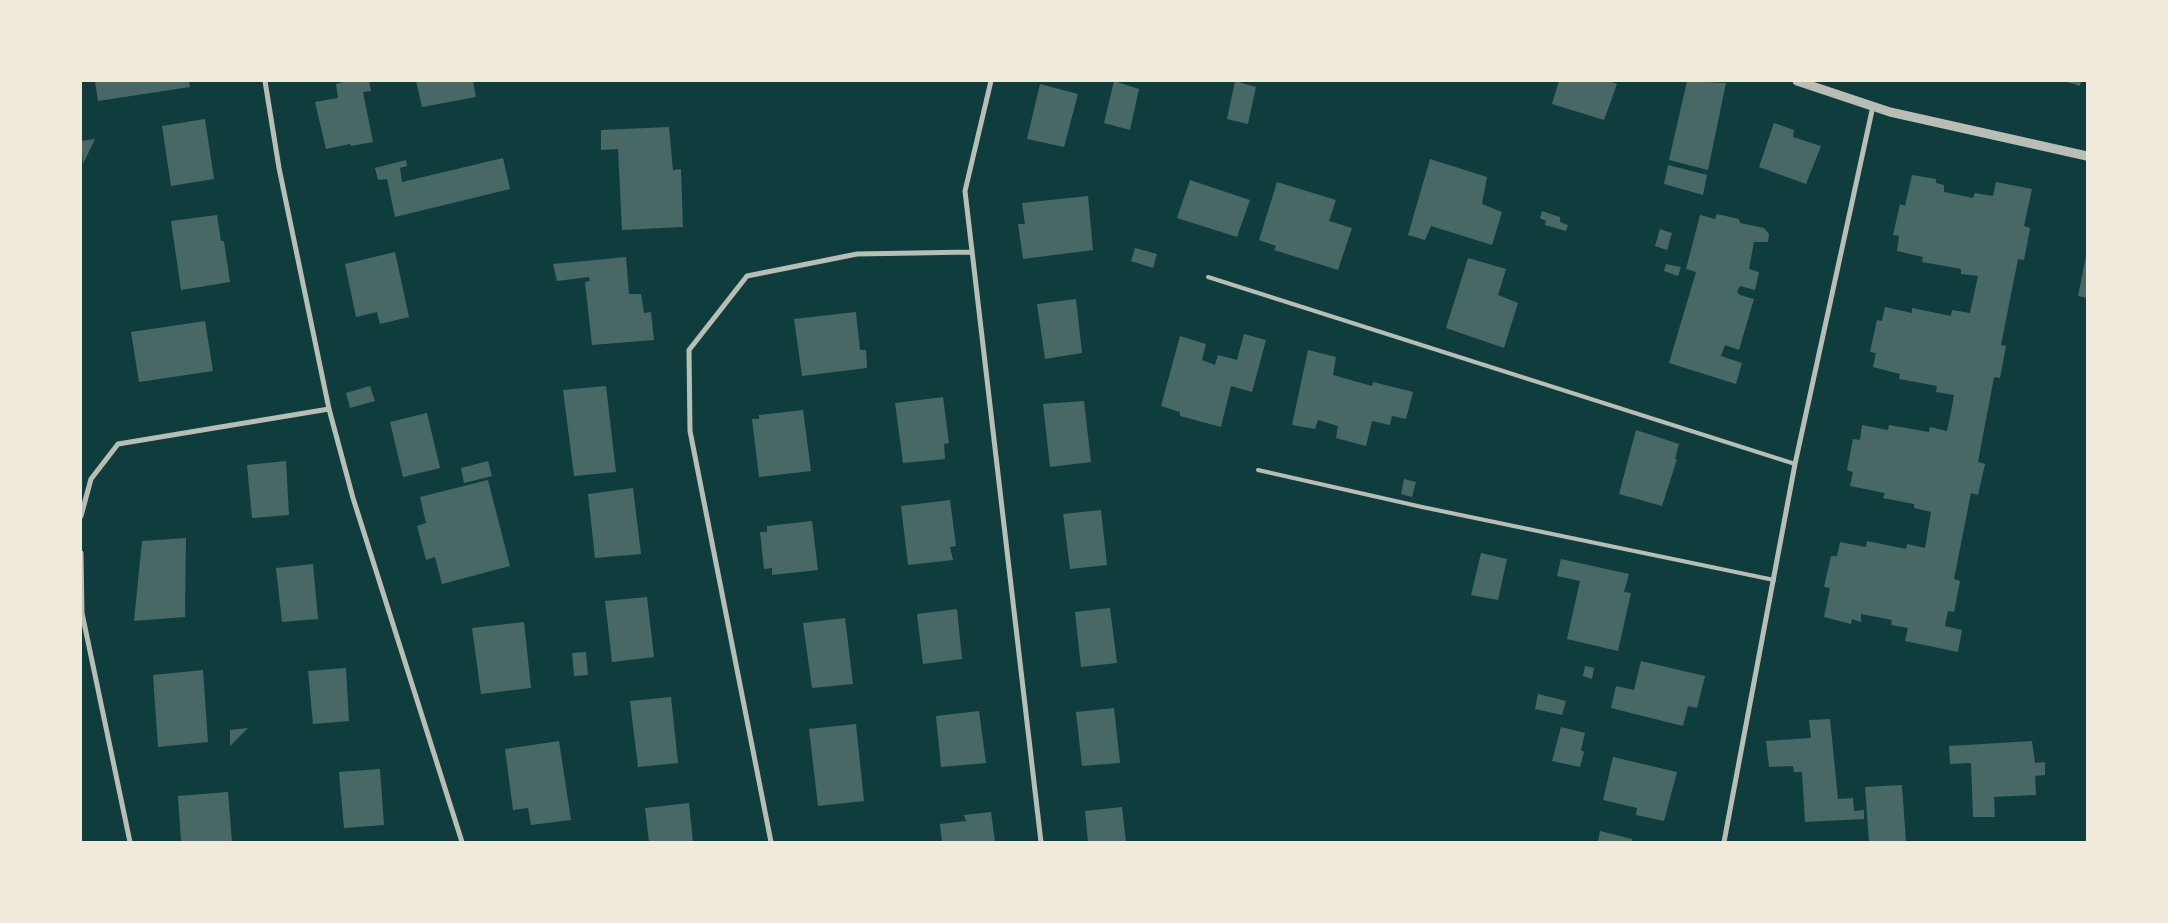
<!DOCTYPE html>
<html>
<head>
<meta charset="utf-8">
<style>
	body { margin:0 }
	#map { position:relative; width:2168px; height:923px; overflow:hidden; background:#0f3d3e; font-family:Literata,serif }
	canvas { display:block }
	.frame { position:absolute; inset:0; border:82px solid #f1e9da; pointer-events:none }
</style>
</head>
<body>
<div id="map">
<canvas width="2168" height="923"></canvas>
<div class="frame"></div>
</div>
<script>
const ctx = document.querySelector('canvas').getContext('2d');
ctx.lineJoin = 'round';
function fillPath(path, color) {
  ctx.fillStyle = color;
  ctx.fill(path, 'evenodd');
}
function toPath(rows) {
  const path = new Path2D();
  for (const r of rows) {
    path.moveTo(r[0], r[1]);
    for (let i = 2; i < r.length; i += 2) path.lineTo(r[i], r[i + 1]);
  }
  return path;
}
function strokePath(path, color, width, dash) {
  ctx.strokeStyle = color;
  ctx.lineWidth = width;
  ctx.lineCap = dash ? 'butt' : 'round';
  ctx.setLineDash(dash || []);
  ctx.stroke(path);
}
const building = toPath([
	[95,81,189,81,190,87,98,101],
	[346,81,369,81,371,91,363,92,373,142,351,146,350,144,326,149,315,102,338,98,336,84],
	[416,81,473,81,476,97,422,107],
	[1114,81,1139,89,1130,130,1104,123],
	[1235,81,1256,87,1248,124,1227,119],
	[1559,81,1609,81,1617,84,1604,120,1552,104],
	[1687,81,1726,83,1708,170,1669,160],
	[2064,81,2081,81,2080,86],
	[1040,84,1078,94,1064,147,1027,139],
	[205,119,214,179,171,186,162,126],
	[1774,123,1794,130,1793,137,1821,146,1806,184,1759,167],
	[669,127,673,170,681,169,683,227,622,230,618,149,601,150,601,130],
	[95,139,83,164,81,141],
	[503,158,510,189,395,217,387,179,378,180,375,168,406,160,407,166,400,168,402,182],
	[1430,159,1487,177,1482,204,1502,212,1492,245,1431,226,1425,240,1408,235],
	[1668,165,1707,175,1703,195,1664,184],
	[1912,175,1936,179,1936,183,1944,185,1944,192,1973,198,1975,193,1993,196,1996,182,2032,189,2024,226,2030,228,2027,245,2024,260,2018,259,2001,345,2006,346,2000,378,1994,377,1978,462,1985,464,1978,495,1971,493,1954,579,1960,581,1954,612,1948,611,1945,626,1962,630,1958,652,1905,641,1908,628,1891,625,1892,620,1861,614,1861,622,1852,619,1851,624,1824,617,1830,588,1824,587,1831,556,1837,556,1840,542,1866,547,1867,541,1906,549,1907,544,1925,548,1931,512,1914,508,1914,504,1883,498,1885,493,1850,486,1853,472,1847,470,1853,439,1860,440,1862,425,1888,430,1889,425,1929,432,1930,427,1947,431,1951,412,1954,395,1936,392,1937,386,1899,379,1900,374,1873,367,1876,353,1870,352,1877,320,1882,321,1885,307,1912,313,1912,308,1951,316,1952,310,1970,313,1978,276,1961,274,1961,269,1922,262,1923,257,1897,251,1899,236,1893,235,1900,204,1905,206],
	[1190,180,1250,200,1237,237,1177,218],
	[1277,182,1336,200,1329,221,1352,228,1338,270,1274,250,1276,246,1259,240],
	[1088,196,1093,250,1023,259,1018,224,1025,224,1022,203],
	[1542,211,1560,217,1560,222,1568,225,1566,231,1545,225,1546,221,1540,218],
	[1717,214,1739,219,1740,223,1764,228,1769,234,1768,242,1754,242,1749,269,1759,272,1755,290,1740,286,1737,292,1740,295,1754,299,1739,350,1725,345,1721,356,1742,363,1736,384,1669,363,1696,272,1686,269,1700,215,1715,219],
	[217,215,221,241,224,241,230,282,181,290,171,221],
	[1660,229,1672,233,1667,250,1655,246],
	[1135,248,1157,254,1153,268,1131,261],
	[395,252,409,317,380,324,377,312,356,317,345,264],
	[2086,256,2087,256,2087,298,2078,296],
	[626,257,629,294,641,294,644,313,651,312,654,340,592,345,585,282,590,281,589,277,557,281,553,264],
	[1468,258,1506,269,1498,295,1518,303,1504,348,1446,328],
	[1666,264,1681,267,1678,276,1664,271],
	[1076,299,1082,353,1045,359,1037,304],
	[856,312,860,350,866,350,867,368,802,376,794,319],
	[205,321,213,371,139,382,131,332],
	[1244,334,1266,340,1252,392,1231,386,1221,427,1180,416,1180,412,1161,406,1180,336,1206,344,1202,360,1215,365,1218,355,1237,360],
	[1308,350,1336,357,1333,375,1372,386,1373,382,1413,392,1406,419,1392,416,1390,425,1372,421,1366,446,1336,438,1338,426,1318,420,1315,429,1292,425],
	[370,386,375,401,350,408,346,393],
	[606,386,616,472,574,476,563,390],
	[943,397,949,443,944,444,945,459,903,463,895,403],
	[1084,401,1091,462,1050,467,1043,404],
	[803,410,811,471,759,477,752,419,759,419,759,415],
	[427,413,440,468,403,477,390,422],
	[1636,430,1679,444,1675,459,1677,459,1662,506,1619,494],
	[286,461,289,515,252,518,247,465],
	[488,461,492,476,464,483,461,468],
	[1404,479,1416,482,1412,497,1401,494],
	[488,480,510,566,442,584,435,557,426,560,417,526,426,523,420,497],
	[633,488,641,554,595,558,588,494],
	[950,500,956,546,950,547,953,560,908,565,901,506],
	[1101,510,1107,565,1070,569,1063,514],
	[812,521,818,570,772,575,772,568,764,569,760,532,767,532,767,526],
	[186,538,185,617,134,621,142,541],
	[1481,553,1507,559,1498,600,1471,595],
	[1561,559,1629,574,1624,592,1631,593,1618,651,1567,639,1580,581,1557,576],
	[313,564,318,619,282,622,276,568],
	[647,597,654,657,612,662,605,601],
	[1110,608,1117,663,1081,667,1075,612],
	[957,609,962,659,923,664,917,614],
	[845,618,853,684,812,688,803,623],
	[524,622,531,688,481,694,472,628],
	[586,652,588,675,574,676,572,653],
	[1641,661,1705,676,1697,708,1688,706,1683,726,1611,708,1616,686,1634,690],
	[1585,666,1594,668,1592,679,1583,676],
	[346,668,349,721,313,724,308,671],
	[203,670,208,742,158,747,153,675],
	[1538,694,1566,701,1562,715,1535,709],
	[671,697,678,763,638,767,630,701],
	[1114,708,1120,763,1082,766,1076,712],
	[979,711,986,763,941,767,936,716],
	[1830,719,1838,799,1853,798,1854,811,1864,810,1864,819,1805,822,1802,772,1794,772,1793,766,1769,767,1766,741,1811,738,1809,720],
	[856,724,864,801,818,806,809,729],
	[1561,727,1585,733,1581,750,1584,752,1580,767,1552,761],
	[248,728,230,746,230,730],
	[559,741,571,820,531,825,528,808,513,810,505,749],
	[2032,741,2035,763,2045,762,2045,775,2035,776,2036,795,1994,797,1995,817,1973,817,1971,763,1950,764,1949,746],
	[1613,757,1677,772,1664,821,1636,815,1637,808,1603,800],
	[380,769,384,825,344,828,339,772],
	[1902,785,1906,842,1869,842,1865,787],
	[228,792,232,842,181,842,178,796],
	[689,803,693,842,649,842,645,808],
	[1122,807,1126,842,1088,842,1085,811],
	[991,812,995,842,942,842,940,824,966,821,964,815],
	[1600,831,1632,839,1632,842,1598,842]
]);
const service = toPath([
	[1208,277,1795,464],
	[1258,470,1422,507,1774,580]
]);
const minor = toPath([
	[265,81,279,168,329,409,353,498,462,842],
	[991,81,965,191,1041,842],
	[81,516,91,479,118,444,329,409],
	[81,553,82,613,130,842],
	[771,842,690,431,689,350,747,276,857,254,972,252],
	[1724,842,1795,464,1873,106]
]);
const tertiary = toPath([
	[1797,81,1890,112,2087,156]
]);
fillPath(building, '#486865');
strokePath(service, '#b8beb3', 4);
strokePath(minor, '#b8beb3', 5);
strokePath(tertiary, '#b8beb3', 9);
</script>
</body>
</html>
